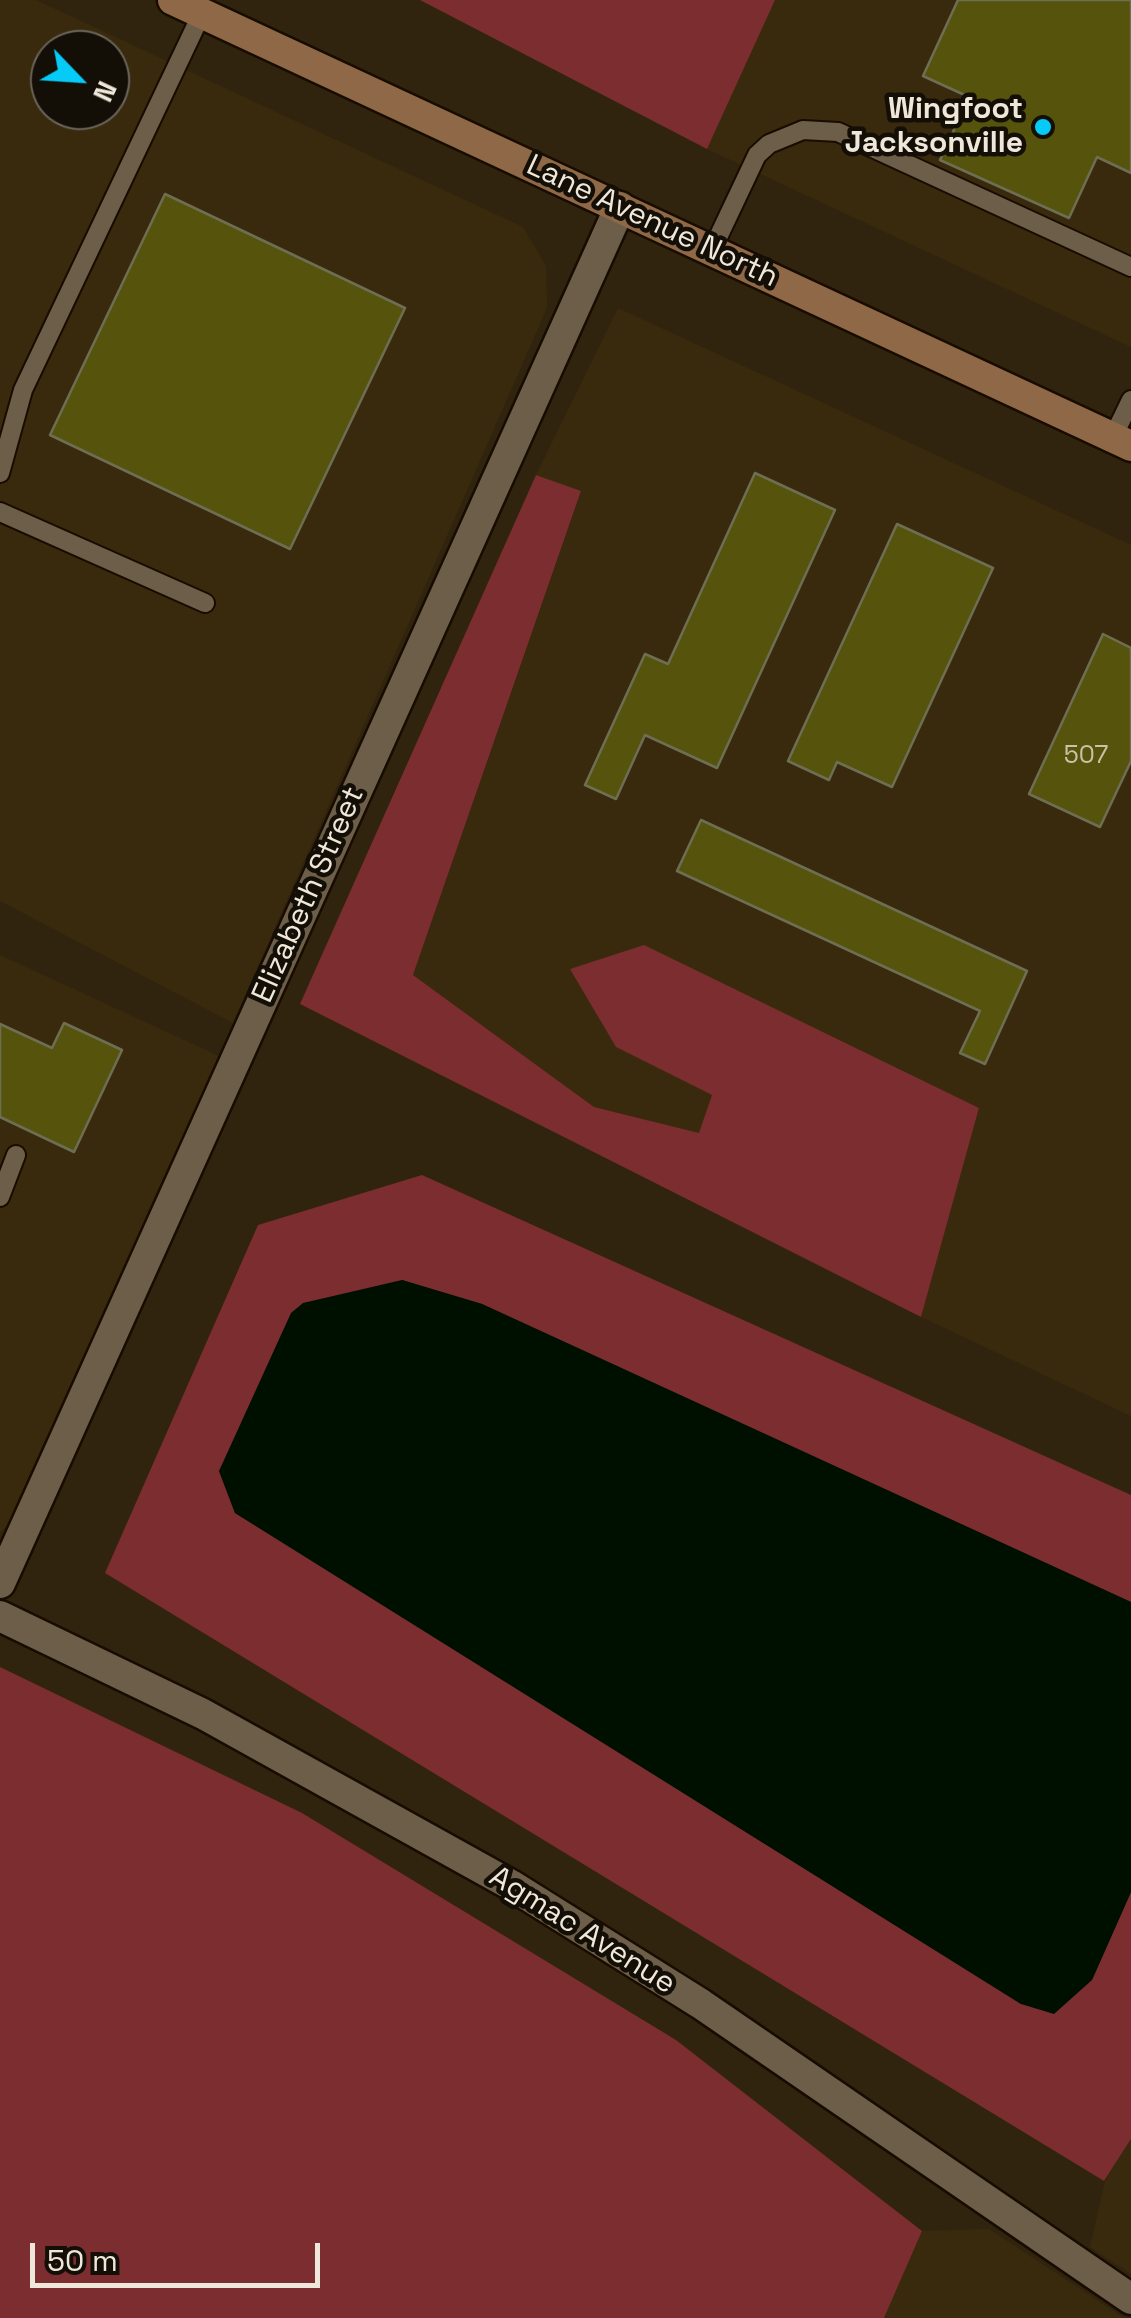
<!DOCTYPE html>
<html>
<head>
<meta charset="utf-8">
<style>
	body { margin:0 }
	#map { position:relative; width:1131px; height:2318px; overflow:hidden; background:#30240e; font-family:"Space Grotesk",sans-serif }
	canvas { display:block }
	.north { position:absolute; left:30px; top:30px; width:100px; height:100px; box-sizing:border-box; background:#130e06; border:2px solid #6b655b; border-radius:50%; rotate:115deg; font-size:28px; font-weight:700; line-height:40px; text-align:center; color:#efe7da }
	.north::after { content:''; display:block; margin:auto; width:35px; height:45px; background:#06cbf9; clip-path:polygon(50% 0,100% 100%,50% 72%,0 100%) }
	.scale { position:absolute; left:30px; top:2243px; width:290px; height:45px; box-sizing:border-box; border:5px solid #efe7da; border-top:0; padding-left:12px; font-size:30px; line-height:35px; white-space:nowrap; color:#efe7da; -webkit-text-stroke:8px #130e06; paint-order:stroke }
</style>
</head>
<body>
<div id="map">
<canvas width="1131" height="2318"></canvas>
<div class="north">N</div>
<div class="scale">50 m</div>
</div>
<script>
const ctx = document.querySelector('canvas').getContext('2d');
ctx.lineJoin = 'round';
function fillPath(path, color) {
  ctx.fillStyle = color;
  ctx.fill(path, 'evenodd');
}
function toPath(rows) {
  const path = new Path2D();
  for (const r of rows) {
    path.moveTo(r[0], r[1]);
    for (let i = 2; i < r.length; i += 2) path.lineTo(r[i], r[i + 1]);
  }
  return path;
}
function strokePath(path, color, width, dash) {
  ctx.strokeStyle = color;
  ctx.lineWidth = width;
  ctx.lineCap = dash ? 'butt' : 'round';
  ctx.setLineDash(dash || []);
  ctx.stroke(path);
}
function label(font, color, halo, rows, align = 'center') {
  ctx.font = font + ' "Space Grotesk",sans-serif';
  ctx.lineWidth = 9;
  ctx.setLineDash([]);
  ctx.textBaseline = 'middle';
  ctx.strokeStyle = halo;
  ctx.fillStyle = color;
  for (const [text, x, y, turn = 0] of rows) {
    ctx.save();
    ctx.translate(x, y);
    ctx.rotate((+turn || 0) * Math.PI / 180);
    ctx.textAlign = isNaN(turn) ? turn : align;
    if (halo) ctx.strokeText(text, 0, 0);
    ctx.fillText(text, 0, 0);
    ctx.restore();
  }
}
const built = toPath([
	[0,0,36,0,523,227,546,266,547,308,233,1023,0,901],
	[50,50,110,50,110,110,50,110],
	[775,0,1131,0,1131,347,707,149],
	[618,308,1131,545,1131,1416,921,1317,979,1108,571,968,616,1047,712,1095,700,1134,594,1107,413,975,581,492,536,475],
	[0,955,219,1056,7,1526,0,1532],
	[1131,2139,1131,2274,1090,2247,1105,2181],
	[989,2229,1124,2318,884,2318,922,2231]
]);
const forest = toPath([
	[420,0,775,0,707,149],
	[536,475,581,491,413,975,594,1107,699,1133,712,1095,616,1047,570,969,644,945,979,1108,921,1317,300,1004],
	[422,1175,1131,1495,1131,1602,482,1304,402,1280,219,1471,235,1513,1021,2004,1092,1980,1131,1892,1131,2139,1104,2181,105,1573,258,1225],
	[0,1667,302,1813,676,2040,922,2231,884,2318,0,2318]
]);
const water = toPath([
	[402,1280,482,1304,1131,1602,1131,1892,1092,1980,1054,2014,1021,2004,235,1513,219,1471,291,1313,303,1303]
]);
const building = toPath([
	[958,0,1131,0,1131,173,1097,157,1069,218,940,160,969,97,923,76,958,0],
	[165,194,405,308,290,549,50,435,165,194],
	[755,473,835,510,717,768,645,735,616,799,585,785,645,654,668,664,755,473],
	[897,524,993,568,892,787,837,762,829,780,788,761,897,524],
	[1103,634,1131,648,1131,761,1100,827,1029,794,1103,634],
	[701,820,1027,971,985,1064,960,1053,980,1011,677,871,701,820],
	[64,1023,122,1050,74,1152,0,1117,0,1024,52,1048,64,1023]
]);
const service = toPath([
	[712,250,757,155,769,144,803,130,838,132,1131,267],
	[1113,437,1131,400],
	[0,473,23,390,202,13],
	[0,512,205,603],
	[0,1197,16,1155]
]);
const minor = toPath([
	[0,1583,620,207],
	[0,1616,203,1714,511,1885,701,2004,1131,2299]
]);
const secondary = toPath([
	[173,0,1131,446]
]);
const markers = [
	[1043,127,10,"#06cbf9"]
];
const numberNames = [
	["507",1086,756]
];
const poiNames = [
	["Wingfoot",1023,110],
	["Jacksonville",1023,144]
];
const streetNames = [
	["Lane Avenue North",652,222,25],
	["Elizabeth Street",309,895,-66],
	["Agmac Avenue",582,1931,32]
];
fillPath(built, '#3a2a0d');
fillPath(forest, '#7b2d2f');
fillPath(water, '#001000');
fillPath(building, '#55530c');
strokePath(building, '#6e6e54', 2.5);
strokePath(service, '#180c00', 22);
strokePath(minor, '#180c00', 35);
strokePath(secondary, '#180c00', 35);
strokePath(service, '#6c5e48', 18);
strokePath(minor, '#6c5e48', 30);
strokePath(secondary, '#8f6847', 30);
for (const [x, y, r, color] of markers) {
  const dot = new Path2D();
  dot.arc(x, y, r, 0, 2 * Math.PI);
  ctx.fillStyle = color;
  ctx.fill(dot);
  strokePath(dot, '#130e06', 4);
}
label('25px', '#c8c2a6', null, numberNames);
label('bold 30px', '#efe7da', '#130e06', poiNames, 'right');
label('30px', '#efe7da', '#130e06', streetNames);
</script>
</body>
</html>
